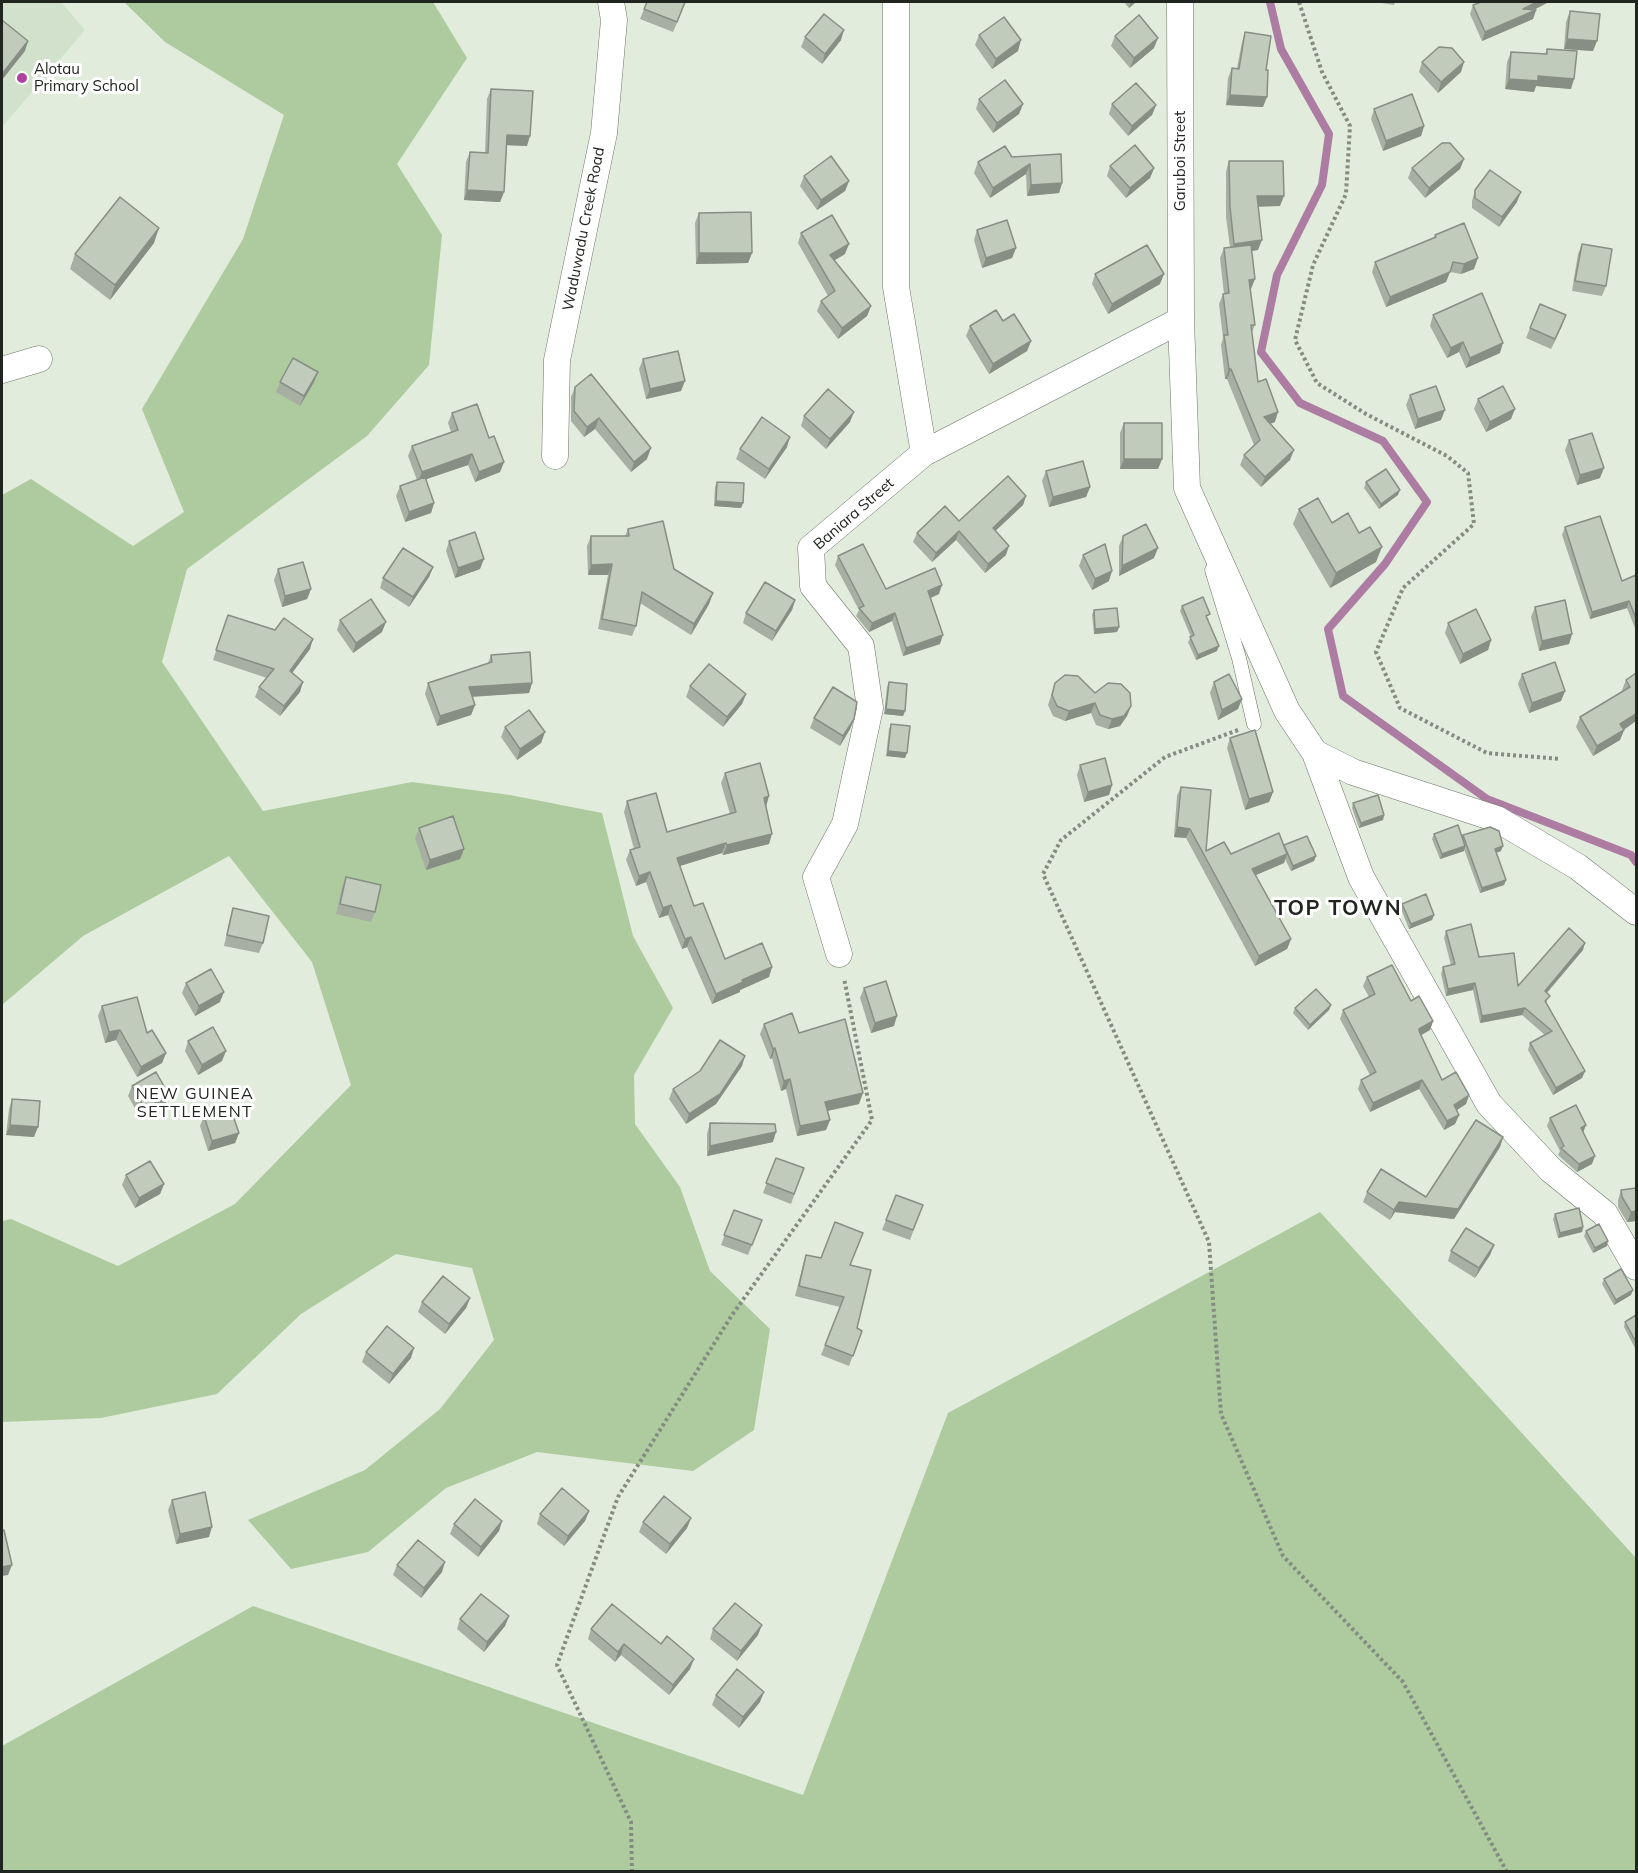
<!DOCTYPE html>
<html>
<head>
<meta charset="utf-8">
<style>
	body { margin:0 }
	#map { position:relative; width:1638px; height:1873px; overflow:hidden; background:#e1ecdc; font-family:Mulish,sans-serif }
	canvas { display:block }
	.frame { position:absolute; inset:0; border:3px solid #21251f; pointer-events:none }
</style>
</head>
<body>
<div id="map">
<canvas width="1638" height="1873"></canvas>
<div class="frame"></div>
</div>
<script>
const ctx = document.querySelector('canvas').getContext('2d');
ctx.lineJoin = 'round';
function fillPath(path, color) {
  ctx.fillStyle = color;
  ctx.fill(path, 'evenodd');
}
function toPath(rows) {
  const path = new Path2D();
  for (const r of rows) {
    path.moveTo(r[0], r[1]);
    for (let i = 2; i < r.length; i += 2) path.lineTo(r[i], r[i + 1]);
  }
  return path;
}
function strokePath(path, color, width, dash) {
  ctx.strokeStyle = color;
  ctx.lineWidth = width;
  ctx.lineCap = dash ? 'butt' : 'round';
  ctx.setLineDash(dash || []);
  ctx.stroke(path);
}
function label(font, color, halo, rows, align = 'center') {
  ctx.font = font + ' Mulish,sans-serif';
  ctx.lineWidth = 6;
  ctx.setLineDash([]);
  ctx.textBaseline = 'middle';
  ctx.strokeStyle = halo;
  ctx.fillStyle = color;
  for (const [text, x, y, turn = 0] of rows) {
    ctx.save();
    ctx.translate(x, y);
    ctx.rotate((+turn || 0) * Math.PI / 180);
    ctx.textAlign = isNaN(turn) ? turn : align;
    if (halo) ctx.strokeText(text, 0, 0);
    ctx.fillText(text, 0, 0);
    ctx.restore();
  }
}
const built = toPath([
	[2,2,61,2,85,30,2,127]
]);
const green = toPath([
	[124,2,433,2,467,58,397,164,442,235,429,365,367,436,187,569,162,662,263,811,412,782,510,795,602,813,633,936,673,1008,634,1075,635,1124,680,1187,710,1271,770,1329,754,1430,693,1471,537,1452,446,1488,368,1552,291,1569,248,1520,365,1470,440,1409,494,1340,472,1268,396,1254,301,1314,217,1394,101,1418,2,1422,2,1221,11,1219,118,1266,235,1204,351,1085,312,962,229,856,83,936,2,1005,2,495,31,479,133,546,184,512,142,409,243,239,284,115,165,42],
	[1320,1212,1636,1558,1636,1871,2,1871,2,1746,253,1606,803,1795,948,1413]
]);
const stream = toPath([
	[1270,2,1281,49,1329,134,1322,185,1277,275,1261,352,1300,403,1383,441,1427,502,1385,564,1328,629,1343,696,1487,799,1631,855,1636,862]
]);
const path = toPath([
	[1299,2,1322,72,1350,126,1346,194,1313,265,1295,340,1317,383,1366,414,1447,456,1468,473,1474,524,1403,588,1376,652,1400,708,1487,753,1560,759],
	[1238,730,1165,757,1061,840,1043,874,1209,1242,1221,1414,1283,1556,1403,1682,1507,1872],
	[632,1872,631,1822,557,1665,618,1497,732,1315,872,1120,844,978]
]);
const service = toPath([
	[1212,570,1239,658,1254,724]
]);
const minor = toPath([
	[896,2,896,287,924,453],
	[1180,2,1181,320,1187,488,1287,711,1315,753,1353,772,1497,819,1578,867,1636,912],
	[2,370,39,359],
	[555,456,557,360,604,133,614,20,611,2],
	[1315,753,1361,877,1489,1104,1551,1170,1605,1214,1636,1267],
	[839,954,816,877,845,824,870,708,861,646,813,586,811,548,924,453,1181,320]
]);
const wall = toPath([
	[647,2,686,2,673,32,640,19],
	[1124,2,1136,2,1129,8],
	[1375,2,1395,2,1394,5],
	[1473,5,1534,10,1536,10,1533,19,1482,41,1470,14],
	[1570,11,1593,51,1564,49,1566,22],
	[1245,32,1266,70,1263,107,1226,105,1228,78,1232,68,1237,68,1242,42],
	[979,35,1018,51,992,69,975,45],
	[1115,36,1154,48,1130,68,1111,46],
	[805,37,841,40,822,64,801,47],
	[1547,49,1571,89,1536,86,1534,92,1505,89,1507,62,1511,52,1545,54],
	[1422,62,1461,72,1438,93,1419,72],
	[491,89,527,146,507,145,504,192,500,202,464,200,466,162,470,152,485,153,487,99],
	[979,99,1023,104,1019,114,993,133,976,109],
	[1112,104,1156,105,1152,115,1128,136,1109,114],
	[1374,109,1424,126,1421,136,1383,151,1371,119],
	[1061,154,1062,183,1059,193,1027,196,1026,174,990,198,974,173,978,162],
	[1464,159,1460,169,1425,198,1408,178,1412,168],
	[1229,161,1280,206,1258,206,1258,250,1252,251,1251,289,1250,289,1255,325,1252,332,1258,382,1275,422,1270,424,1290,460,1261,487,1240,465,1244,455,1254,445,1227,379,1225,379,1221,345,1223,338,1219,304,1223,294,1224,294,1220,258,1224,248,1230,247,1226,217,1226,171],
	[1110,166,1154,168,1150,178,1126,198,1107,176],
	[804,176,849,181,845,191,817,210,800,186],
	[1475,190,1517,202,1499,227,1472,208,1472,201],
	[699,213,752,253,748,263,696,264,695,223],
	[977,230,1016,248,1012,258,982,268,974,240],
	[801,233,845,254,834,260,871,306,867,316,838,339,817,311,821,301,828,296,798,243],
	[1435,235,1474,269,1461,274,1450,272,1446,282,1386,307,1372,272,1375,262,1433,238],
	[154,243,110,300,70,269,75,254],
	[1582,244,1606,286,1602,296,1572,291,1578,254],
	[1095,274,1160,284,1108,314,1092,284],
	[1433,315,1500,353,1466,368,1459,352,1447,358,1430,326],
	[1566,315,1551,349,1526,338,1530,328],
	[970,326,1031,341,1027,351,989,374,966,336],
	[643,359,681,391,646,399,639,369],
	[280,382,314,382,300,406,276,392],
	[575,387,647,459,631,472,595,429,584,437,571,421,571,397],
	[1410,395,1441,420,1415,429,1406,405],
	[1478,399,1511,419,1486,432,1474,409],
	[452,413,489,438,504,462,500,472,475,482,468,465,426,479,434,503,431,513,405,522,396,496,400,486,417,480,408,456,412,446,451,432,448,423],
	[804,416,850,422,826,449,801,426],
	[1124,423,1162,459,1158,469,1120,469,1120,433],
	[1569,440,1600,478,1577,485,1565,450],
	[787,447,765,479,736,459,740,449],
	[1046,471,1090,487,1086,497,1049,507,1042,481],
	[717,482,743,503,741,508,714,506,715,487],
	[1366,482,1398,495,1379,509,1364,488],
	[1026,496,1023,505,995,531,1006,555,985,573,956,540,932,562,913,542,917,533,959,521],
	[1299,509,1359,533,1376,562,1330,588,1293,524],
	[1565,527,1622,581,1636,575,1636,628,1635,628,1627,608,1590,619,1562,535],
	[628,529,674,569,713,593,709,604,691,635,640,603,636,626,632,636,598,629,608,575,588,575,587,546,591,536,625,536],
	[1123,536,1154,558,1119,576,1119,546],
	[449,541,480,569,455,578,446,551],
	[1083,555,1109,581,1092,590,1079,566],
	[838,556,886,589,939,594,931,598,940,644,903,656,892,621,869,632,856,616,859,610,835,565],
	[433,567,429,577,409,607,380,588,383,578],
	[278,569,311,589,307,599,282,607,274,580],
	[795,600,792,610,772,641,743,623,746,613],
	[1182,606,1209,619,1208,620,1217,651,1196,660,1188,642,1191,637,1180,611],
	[1535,607,1572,634,1569,644,1539,651,1531,617],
	[1094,610,1119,627,1117,632,1094,634,1092,615],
	[228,615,310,649,292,673,300,692,280,716,255,697,259,687,267,678,213,660],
	[340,620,382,632,353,653,337,630],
	[1448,623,1491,640,1488,650,1460,664,1445,633],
	[491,655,532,683,529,693,472,697,475,705,471,715,437,726,425,694,428,683,488,663],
	[1636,673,1636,721,1624,730,1620,740,1593,756,1576,727,1580,717,1623,691,1622,690,1626,680],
	[1522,674,1565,691,1561,701,1529,713,1518,684],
	[889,682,905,711,903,716,884,714,887,687],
	[1214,682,1238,709,1218,720,1210,693],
	[1055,683,1095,693,1131,706,1127,716,1120,726,1108,729,1096,725,1091,713,1065,721,1053,716,1048,705],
	[690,686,746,694,742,704,723,727,686,697],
	[814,718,854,719,850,729,840,746,810,728],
	[891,724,905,758,886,756,889,729],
	[505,727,545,732,541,743,517,760,501,737],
	[1230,738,1273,792,1269,802,1245,810,1227,748],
	[1080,765,1112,785,1109,795,1084,802,1077,775],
	[725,773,766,806,769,844,723,855,722,853,680,866,694,906,725,959,772,967,769,977,740,990,740,992,712,1004,687,947,682,949,668,915,659,918,646,882,636,886,626,860,630,850,634,849,624,812,627,801,667,832,730,814,721,783],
	[1181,787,1206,851,1231,854,1284,845,1314,861,1291,871,1285,859,1284,863,1256,875,1291,939,1287,949,1255,966,1186,838,1174,837,1177,796],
	[1353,803,1384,815,1383,820,1359,828,1352,808],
	[419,828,464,849,460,859,426,870,415,838],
	[1434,834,1462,836,1463,835,1501,851,1496,853,1506,880,1504,885,1480,893,1464,849,1464,851,1440,859,1432,839],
	[346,877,375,912,371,922,336,914,342,887],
	[1402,904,1434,915,1432,920,1409,929,1401,909],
	[233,908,263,943,259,953,224,946,230,918],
	[1446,931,1479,957,1518,986,1583,950,1547,993,1547,1003,1585,1071,1582,1078,1553,1095,1528,1050,1530,1043,1545,1035,1522,1015,1480,1023,1473,990,1446,996,1441,974,1443,967,1451,965,1444,938],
	[1367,977,1411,1001,1433,1021,1430,1030,1421,1035,1442,1080,1469,1095,1466,1104,1457,1110,1459,1115,1455,1124,1444,1130,1419,1089,1370,1112,1358,1089,1361,1080,1370,1075,1340,1019,1343,1010,1369,997,1363,986],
	[186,983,220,1002,195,1016,182,993],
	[864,988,894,1026,871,1033,860,998],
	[1331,1005,1329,1010,1308,1030,1293,1013,1295,1008],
	[102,1006,147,1033,166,1053,162,1063,137,1077,116,1040,105,1043,98,1016],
	[764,1024,799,1033,859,1104,827,1111,830,1120,826,1130,797,1136,786,1089,781,1091,772,1058,770,1059,760,1034],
	[188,1041,222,1061,198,1075,185,1051],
	[742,1066,716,1104,686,1124,669,1099,673,1089],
	[132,1086,165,1105,141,1119,128,1096],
	[12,1099,34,1137,6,1135,9,1109],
	[204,1116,239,1133,235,1143,208,1151,200,1126],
	[1550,1118,1583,1133,1592,1164,1577,1172,1558,1155,1560,1151,1547,1126],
	[710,1123,773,1142,707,1156,707,1134],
	[1503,1137,1500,1147,1454,1219,1395,1212,1390,1220,1363,1202,1367,1192,1426,1197],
	[776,1158,804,1168,791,1204,763,1193],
	[126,1175,164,1184,160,1194,135,1208,122,1185],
	[1636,1188,1636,1221,1627,1222,1618,1207,1618,1200,1621,1190],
	[896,1195,923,1205,910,1240,882,1230],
	[734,1210,762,1220,748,1255,721,1245],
	[1555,1214,1583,1227,1582,1232,1558,1238,1553,1219],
	[1586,1231,1607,1246,1593,1253,1584,1236],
	[1494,1245,1490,1255,1475,1278,1448,1261,1451,1251],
	[806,1255,850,1265,857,1328,862,1331,849,1366,821,1355,840,1307,795,1296,803,1265],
	[1604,1279,1631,1295,1614,1305,1602,1284],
	[470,1298,466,1308,445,1334,418,1312,422,1302],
	[1636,1315,1636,1348,1635,1348,1624,1327,1625,1322],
	[366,1352,411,1358,389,1384,362,1362],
	[172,1500,209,1537,176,1544,168,1510],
	[589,1511,585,1521,564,1546,537,1524,540,1514],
	[691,1518,687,1528,666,1554,639,1532,643,1522],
	[502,1521,499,1531,478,1557,450,1534,454,1524],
	[397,1565,442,1572,421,1598,393,1575],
	[509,1616,505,1626,484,1652,457,1629,460,1619],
	[591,1629,690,1669,669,1695,621,1655,615,1662,588,1639],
	[713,1629,758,1635,737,1661,710,1639],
	[716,1695,760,1702,739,1728,712,1705]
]);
const shadedWall = toPath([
	[1131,2,1136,2,1129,8],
	[1537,2,1549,2,1526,14,1536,10,1533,19,1482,41,1485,32],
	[844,30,841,40,822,64,825,54],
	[1158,38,1154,48,1130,68,1134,58],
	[1567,39,1597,41,1593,51,1564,49],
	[1021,40,1018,51,992,69,996,59],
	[28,41,25,51,2,80,2,74],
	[1464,62,1461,72,1438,93,1441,82],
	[1538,76,1574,79,1571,89,1536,86,1534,92,1505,89,1509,79],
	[1230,95,1267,97,1263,107,1226,105],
	[1023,104,1019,114,993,133,997,123],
	[1156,105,1152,115,1128,136,1132,126],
	[1424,126,1421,136,1383,151,1386,141],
	[507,135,530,136,527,146,504,145],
	[1464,159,1460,169,1425,198,1429,188],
	[1030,164,1026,174,990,198,993,188],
	[1154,168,1150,178,1126,198,1130,188],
	[849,181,845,191,817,210,821,200],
	[1062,183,1059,193,1027,196,1031,185],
	[467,190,504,192,500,202,464,200],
	[1521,192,1517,202,1499,227,1502,217],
	[1257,196,1284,196,1280,206,1253,207],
	[159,228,154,243,110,300,115,285],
	[1262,240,1258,250,1230,254,1234,244],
	[849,244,845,254,827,265,830,255],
	[1016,248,1012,258,982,268,986,258],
	[699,253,752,253,748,263,696,264],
	[1478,258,1474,269,1461,274,1464,264],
	[1450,272,1446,282,1386,307,1390,297],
	[1164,274,1160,284,1108,314,1112,304],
	[1255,279,1251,289,1246,290,1249,280],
	[871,306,867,316,838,339,842,328],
	[1566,315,1562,326,1551,349,1555,339],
	[1031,341,1027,351,989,374,993,364],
	[1463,342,1459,352,1447,358,1451,348],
	[1503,343,1500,353,1466,368,1470,358],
	[1229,369,1231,369,1227,379,1225,379],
	[318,372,314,382,300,406,304,396],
	[685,381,681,391,646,399,650,389],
	[1515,409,1511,419,1486,432,1490,422],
	[1445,410,1441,420,1415,429,1418,419],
	[854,412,850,422,826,449,830,439],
	[1278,412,1275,422,1260,427,1264,417],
	[599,418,595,429,584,437,587,427],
	[790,437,787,447,765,479,769,469],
	[651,448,647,459,631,472,634,462],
	[1294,450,1290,460,1261,487,1265,477],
	[472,454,468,465,418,482,422,472],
	[1124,459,1162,459,1158,469,1120,469],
	[504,462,500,472,475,482,479,472],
	[1604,468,1600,478,1577,485,1580,475],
	[1090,487,1086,497,1049,507,1053,497],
	[1400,490,1398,495,1379,509,1381,504],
	[1026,496,1023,505,989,537,993,528],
	[716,501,743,503,741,508,714,506],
	[434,503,431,513,405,522,409,512],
	[959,531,956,540,932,562,936,553],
	[1009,546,1006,555,985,573,988,564],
	[1382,547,1376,562,1330,588,1336,573],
	[1158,548,1154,558,1119,576,1122,566],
	[484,559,480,569,455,578,458,568],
	[612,564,608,575,588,575,591,565],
	[433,567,429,577,409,607,413,597],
	[1112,571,1109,581,1092,590,1095,579],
	[942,585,939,594,925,600,928,591],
	[311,589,307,599,282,607,285,596],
	[713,593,709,604,691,635,694,624],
	[795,600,792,610,772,641,776,631],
	[1629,601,1627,608,1590,619,1592,612],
	[895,613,892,621,869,632,872,623],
	[386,622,382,632,353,653,356,643],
	[1119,627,1117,632,1094,634,1095,629],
	[1572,634,1569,644,1539,651,1542,641],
	[943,635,940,644,903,656,906,648],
	[313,639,310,649,286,681,290,671],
	[1491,640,1488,650,1460,664,1463,654],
	[1219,646,1217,651,1196,660,1198,655],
	[303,682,300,692,280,716,284,706],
	[532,683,529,693,465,697,469,687],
	[1565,691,1561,701,1529,713,1532,703],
	[746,694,742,704,723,727,727,717],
	[1242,699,1238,709,1218,720,1222,710],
	[1095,703,1091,713,1065,721,1069,711],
	[475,705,471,715,437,726,440,716],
	[1131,706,1127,716,1120,726,1108,729,1112,719],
	[886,709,905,711,903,716,884,714],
	[1636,714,1636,721,1617,734,1620,724],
	[854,719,850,729,840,746,843,736],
	[1624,730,1620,740,1593,756,1597,746],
	[545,732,541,743,517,760,520,749],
	[888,751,907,753,905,758,886,756],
	[1112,785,1109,795,1084,802,1088,792],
	[1273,792,1269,802,1245,810,1249,799],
	[769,796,766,807,764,798],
	[1384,815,1383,820,1359,828,1361,823],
	[1177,827,1190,829,1186,838,1174,837],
	[772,834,769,844,723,855,727,845],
	[726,843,722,853,673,868,677,858],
	[1465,846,1464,851,1440,859,1442,854],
	[1503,846,1501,851,1493,854,1495,849],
	[464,849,460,859,426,870,430,860],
	[1287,854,1284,863,1249,878,1252,869],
	[1316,856,1314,861,1291,871,1293,866],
	[650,872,646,882,636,886,639,876],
	[1506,880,1504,885,1480,893,1482,888],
	[671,905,668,915,659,918,663,908],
	[1434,915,1432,920,1409,929,1411,924],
	[691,937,687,947,682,949,685,939],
	[1291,939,1287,949,1255,966,1259,956],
	[1585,943,1583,950,1542,998,1545,991],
	[772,967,769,977,740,990,740,992,712,1004,716,994,742,980],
	[1475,983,1473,990,1446,996,1448,989],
	[224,992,220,1002,195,1016,199,1006],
	[1331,1005,1329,1010,1308,1030,1310,1025],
	[1525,1008,1522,1015,1480,1023,1482,1016],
	[897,1016,894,1026,871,1033,875,1023],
	[1433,1021,1430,1030,1416,1038,1419,1029],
	[120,1030,116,1040,105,1043,109,1032],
	[775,1048,772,1058,770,1059,773,1049],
	[226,1051,222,1061,198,1075,202,1065],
	[166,1053,162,1063,137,1077,141,1067],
	[745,1056,742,1066,716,1104,686,1124,689,1114],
	[1585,1071,1582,1078,1553,1095,1556,1088],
	[790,1079,786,1089,781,1091,784,1081],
	[1422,1080,1419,1089,1370,1112,1373,1103],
	[863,1093,859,1104,822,1112,825,1102],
	[169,1095,165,1105,141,1119,145,1109],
	[1469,1095,1466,1104,1451,1114,1454,1105],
	[1459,1115,1455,1124,1444,1130,1447,1121],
	[830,1120,826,1130,797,1136,800,1126],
	[10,1125,38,1127,34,1137,6,1135],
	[1586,1125,1583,1133,1581,1128],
	[776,1132,773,1142,707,1156,710,1146],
	[239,1133,235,1143,208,1151,212,1141],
	[1503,1137,1500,1147,1454,1219,1395,1212,1390,1220,1394,1210,1399,1202,1458,1209],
	[1595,1156,1592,1164,1577,1172,1579,1164],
	[164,1184,160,1194,135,1208,139,1198],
	[1636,1211,1636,1221,1627,1222,1631,1212],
	[1583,1227,1582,1232,1558,1238,1560,1233],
	[1608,1241,1607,1246,1593,1253,1595,1248],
	[1494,1245,1490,1255,1475,1278,1479,1268],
	[1633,1290,1631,1295,1614,1305,1616,1300],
	[470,1298,466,1308,445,1334,449,1324],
	[414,1348,411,1358,389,1384,393,1374],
	[589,1511,585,1521,564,1546,568,1536],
	[691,1518,687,1528,666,1554,670,1544],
	[502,1521,499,1531,478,1557,481,1547],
	[212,1527,209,1537,176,1544,180,1534],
	[445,1562,442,1572,421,1598,424,1588],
	[12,1565,8,1575,2,1576,2,1567],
	[509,1616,505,1626,484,1652,487,1642],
	[762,1625,758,1635,737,1661,741,1651],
	[624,1644,621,1655,615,1662,618,1652],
	[694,1659,690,1669,669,1695,673,1685],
	[764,1692,760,1702,739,1728,743,1717]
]);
const building = toPath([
	[647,2,685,2,677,22,644,9,647,2],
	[1481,2,1537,2,1523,9,1536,10,1485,32,1473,5,1481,2],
	[1570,11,1600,14,1597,41,1567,39,1570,11],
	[824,14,844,30,825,54,805,37,824,14],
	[1139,15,1158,38,1134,58,1115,36,1139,15],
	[1004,17,1021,40,996,59,979,35,1004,17],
	[2,20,28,41,2,74,2,20],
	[1245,32,1271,36,1266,70,1268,70,1267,97,1230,95,1232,68,1239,69,1245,32],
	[1439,47,1452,48,1464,62,1441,82,1422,62,1439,47],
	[1547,49,1577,51,1574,79,1538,76,1538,81,1509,79,1511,52,1547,54,1547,49],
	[1005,80,1023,104,997,123,979,99,1005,80],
	[1136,83,1156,105,1132,126,1112,104,1136,83],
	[491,89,533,91,530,136,507,135,504,192,467,190,470,152,488,153,491,89],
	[1412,94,1424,126,1386,141,1374,109,1412,94],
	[1442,143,1450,143,1464,159,1429,188,1412,168,1442,143],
	[1135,145,1154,168,1130,188,1110,166,1135,145],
	[1005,146,1012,157,1061,154,1062,183,1031,185,1030,164,993,188,978,162,1005,146],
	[831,156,849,181,821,200,804,176,831,156],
	[1229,161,1283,161,1284,196,1257,196,1262,240,1234,244,1230,207,1229,161],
	[1490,170,1521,192,1502,217,1475,198,1475,190,1490,170],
	[120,197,159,228,115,285,75,254,120,197],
	[751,212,752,253,699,253,699,213,751,212],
	[832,215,849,244,830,255,871,306,842,328,821,301,835,291,801,233,832,215],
	[1007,220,1016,248,986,258,977,230,1007,220],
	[1464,223,1478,258,1464,264,1453,262,1450,272,1390,297,1375,262,1436,237,1435,235,1464,223],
	[1582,244,1612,249,1606,286,1575,281,1582,244],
	[1147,245,1164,274,1112,304,1095,274,1147,245],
	[1251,245,1255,279,1249,280,1255,325,1251,325,1258,382,1266,379,1278,412,1264,417,1294,450,1265,477,1244,455,1260,440,1231,369,1229,369,1224,335,1228,335,1223,294,1229,293,1224,248,1251,245],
	[1482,293,1503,343,1470,358,1463,342,1451,348,1433,315,1482,293],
	[1540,304,1566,315,1555,339,1530,328,1540,304],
	[996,310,1003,321,1014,314,1031,341,993,364,970,326,996,310],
	[678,351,685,381,650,389,643,359,678,351],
	[293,358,318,372,304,396,280,382,293,358],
	[591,374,651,448,634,462,599,418,587,427,574,411,575,387,591,374],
	[1436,386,1445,410,1418,419,1410,395,1436,386],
	[1503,386,1515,409,1490,422,1478,399,1503,386],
	[828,389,854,412,830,439,804,416,828,389],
	[477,404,489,438,494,436,504,462,479,472,472,454,422,472,412,446,458,430,452,413,477,404],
	[762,417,790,437,769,469,740,449,762,417],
	[1124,423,1162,423,1162,459,1124,459,1124,423],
	[1592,433,1604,468,1580,475,1569,440,1592,433],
	[1083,461,1090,487,1053,497,1046,471,1083,461],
	[1386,469,1400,490,1381,504,1366,482,1386,469],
	[1008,476,1026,496,993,528,1009,546,988,564,959,531,936,553,917,533,945,506,959,521,1008,476],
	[425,477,434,503,409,512,400,486,425,477],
	[717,482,744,483,743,503,716,501,717,482],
	[1318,498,1332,523,1348,513,1359,533,1370,527,1382,547,1336,573,1299,509,1318,498],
	[1600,516,1622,581,1636,575,1636,618,1629,601,1592,612,1565,527,1600,516],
	[663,521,674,569,713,593,694,624,642,592,636,626,602,619,612,564,591,565,591,536,629,536,628,529,663,521],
	[1146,524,1158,548,1122,566,1123,536,1146,524],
	[475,532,484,559,458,568,449,541,475,532],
	[863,544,886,589,935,568,942,585,928,591,943,635,906,648,895,613,872,623,859,608,864,606,838,556,863,544],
	[1105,544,1112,571,1095,579,1083,555,1105,544],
	[403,548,433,567,413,597,383,578,403,548],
	[303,562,311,589,285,596,278,569,303,562],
	[765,582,795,600,776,631,746,613,765,582],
	[1203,597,1210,614,1206,616,1219,646,1198,655,1190,637,1194,635,1182,606,1203,597],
	[371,599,386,622,356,643,340,620,371,599],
	[1565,600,1572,634,1542,641,1535,607,1565,600],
	[1117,608,1119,627,1095,629,1094,610,1117,608],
	[1476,609,1491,640,1463,654,1448,623,1476,609],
	[228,615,275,630,284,618,313,639,290,671,303,682,284,706,259,687,274,669,216,650,228,615],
	[530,652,532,683,469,687,475,705,440,716,428,683,492,662,491,655,530,652],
	[1555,662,1565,691,1532,703,1522,674,1555,662],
	[709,664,746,694,727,717,690,686,709,664],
	[1636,673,1636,714,1620,724,1624,730,1597,746,1580,717,1630,687,1626,680,1636,673],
	[1229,674,1242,699,1222,710,1214,682,1229,674],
	[1065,675,1078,676,1095,693,1108,683,1121,684,1130,693,1131,706,1124,716,1112,719,1100,715,1095,703,1069,711,1057,706,1052,695,1055,683,1065,675],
	[889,682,907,684,905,711,886,709,889,682],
	[833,687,857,702,854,719,843,736,814,718,833,687],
	[529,710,545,732,520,749,505,727,529,710],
	[891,724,910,726,907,753,888,751,891,724],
	[1255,730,1273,792,1249,799,1230,738,1255,730],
	[1105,758,1112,785,1088,792,1080,765,1105,758],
	[760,763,769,796,764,798,772,834,727,845,726,843,677,858,694,906,703,903,725,959,762,943,772,967,742,980,743,982,716,994,691,937,685,939,671,905,663,908,650,872,639,876,630,850,640,847,627,801,656,793,667,832,736,812,725,773,760,763],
	[1181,787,1211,790,1206,851,1224,842,1231,854,1279,833,1287,854,1252,869,1291,939,1259,956,1190,829,1177,827,1181,787],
	[1378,795,1384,815,1361,823,1353,803,1378,795],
	[453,816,464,849,430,860,419,828,453,816],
	[1458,825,1465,846,1442,854,1434,834,1458,825],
	[1490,827,1499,831,1503,846,1495,849,1506,880,1482,888,1463,835,1490,827],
	[1307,836,1316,856,1293,866,1284,845,1307,836],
	[346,877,381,885,375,912,340,904,346,877],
	[1426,894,1434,915,1411,924,1402,904,1426,894],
	[233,908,269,916,263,943,227,935,233,908],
	[1471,924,1479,957,1514,953,1518,986,1569,928,1585,943,1545,991,1550,996,1545,1001,1585,1071,1556,1088,1530,1043,1552,1031,1525,1008,1482,1016,1475,983,1448,989,1443,967,1455,964,1446,931,1471,924],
	[1392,965,1411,1001,1419,996,1433,1021,1419,1029,1419,1031,1442,1080,1456,1072,1469,1095,1454,1105,1459,1115,1447,1121,1422,1080,1373,1103,1361,1080,1376,1072,1343,1010,1375,994,1367,977,1392,965],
	[211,969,224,992,199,1006,186,983,211,969],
	[886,981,897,1016,875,1023,864,988,886,981],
	[1316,989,1331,1005,1310,1025,1295,1008,1316,989],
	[137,997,147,1033,152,1030,166,1053,141,1067,120,1030,109,1032,102,1006,137,997],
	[792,1013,799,1033,845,1019,863,1093,825,1102,830,1120,800,1126,790,1079,784,1081,775,1048,773,1049,764,1024,792,1013],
	[213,1027,226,1051,202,1065,188,1041,213,1027],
	[720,1040,745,1056,720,1094,689,1114,673,1089,700,1071,720,1040],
	[156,1072,169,1095,145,1109,132,1086,156,1072],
	[12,1099,40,1101,38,1127,10,1125,12,1099],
	[1576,1105,1586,1125,1581,1128,1595,1156,1579,1164,1561,1148,1564,1146,1550,1118,1576,1105],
	[230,1107,239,1133,212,1141,204,1116,230,1107],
	[1476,1120,1503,1137,1458,1209,1399,1202,1394,1210,1367,1192,1381,1169,1426,1197,1476,1120],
	[710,1123,775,1124,776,1132,710,1146,710,1123],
	[776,1158,804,1168,794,1194,766,1183,776,1158],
	[150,1161,164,1184,139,1198,126,1175,150,1161],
	[1636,1188,1636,1211,1631,1212,1622,1197,1621,1190,1636,1188],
	[896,1195,923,1205,913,1230,886,1220,896,1195],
	[1579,1208,1583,1227,1560,1233,1555,1214,1579,1208],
	[734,1210,762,1220,752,1245,724,1235,734,1210],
	[835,1222,863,1233,850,1265,871,1270,857,1328,862,1331,853,1356,825,1345,844,1297,799,1286,806,1255,821,1258,835,1222],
	[1599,1224,1608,1241,1595,1248,1586,1231,1599,1224],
	[1466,1228,1494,1245,1479,1268,1451,1251,1466,1228],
	[1621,1269,1633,1290,1616,1300,1604,1279,1621,1269],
	[443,1276,470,1298,449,1324,422,1302,443,1276],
	[1636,1315,1636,1342,1625,1322,1636,1315],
	[387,1326,414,1348,393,1374,366,1352,387,1326],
	[562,1488,589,1511,568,1536,540,1514,562,1488],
	[205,1492,212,1527,180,1534,172,1500,205,1492],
	[664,1496,691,1518,670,1544,643,1522,664,1496],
	[475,1499,502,1521,481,1547,454,1524,475,1499],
	[4,1530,12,1565,2,1567,2,1531,4,1530],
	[418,1540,445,1562,424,1588,397,1565,418,1540],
	[481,1594,509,1616,487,1642,460,1619,481,1594],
	[735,1603,762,1625,741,1651,713,1629,735,1603],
	[612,1604,661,1644,667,1636,694,1659,673,1685,624,1644,618,1652,591,1629,612,1604],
	[737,1669,764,1692,743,1717,716,1695,737,1669]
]);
const markers = [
	[22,78,6,"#af409d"]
];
const poiNames = [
	["Alotau",34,69],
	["Primary School",34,86]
];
const streetNames = [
	["Garuboi Street",1180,161,-90],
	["Waduwadu Creek Road",584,229,-79],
	["Baniara Street",854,514,-41]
];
const neighbourhoodNames = [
	["NEW GUINEA",195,1094],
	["SETTLEMENT",195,1112]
];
const districtNames = [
	["TOP TOWN",1338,909]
];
fillPath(built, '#d2e1cb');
fillPath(green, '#adcb9e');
strokePath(stream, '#ad7ca2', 8);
strokePath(service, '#6c7568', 15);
strokePath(minor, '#6c7568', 27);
strokePath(path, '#848c81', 4, [3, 3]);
strokePath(service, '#fff', 14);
strokePath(minor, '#fff', 26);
fillPath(wall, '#a6afa2');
fillPath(shadedWall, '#878e84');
fillPath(building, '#c1cbbc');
strokePath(building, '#878e84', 1.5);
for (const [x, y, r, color] of markers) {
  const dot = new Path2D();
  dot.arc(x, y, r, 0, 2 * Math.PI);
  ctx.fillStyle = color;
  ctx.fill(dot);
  strokePath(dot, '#fff', 2);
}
label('15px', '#21251f', '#fff', poiNames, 'left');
label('15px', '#21251f', '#fff', streetNames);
ctx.letterSpacing = '1.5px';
label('16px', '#21251f', '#fff', neighbourhoodNames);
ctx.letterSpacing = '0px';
ctx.letterSpacing = '1.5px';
label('bold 21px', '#21251f', '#fff', districtNames);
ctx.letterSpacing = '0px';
</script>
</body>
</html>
